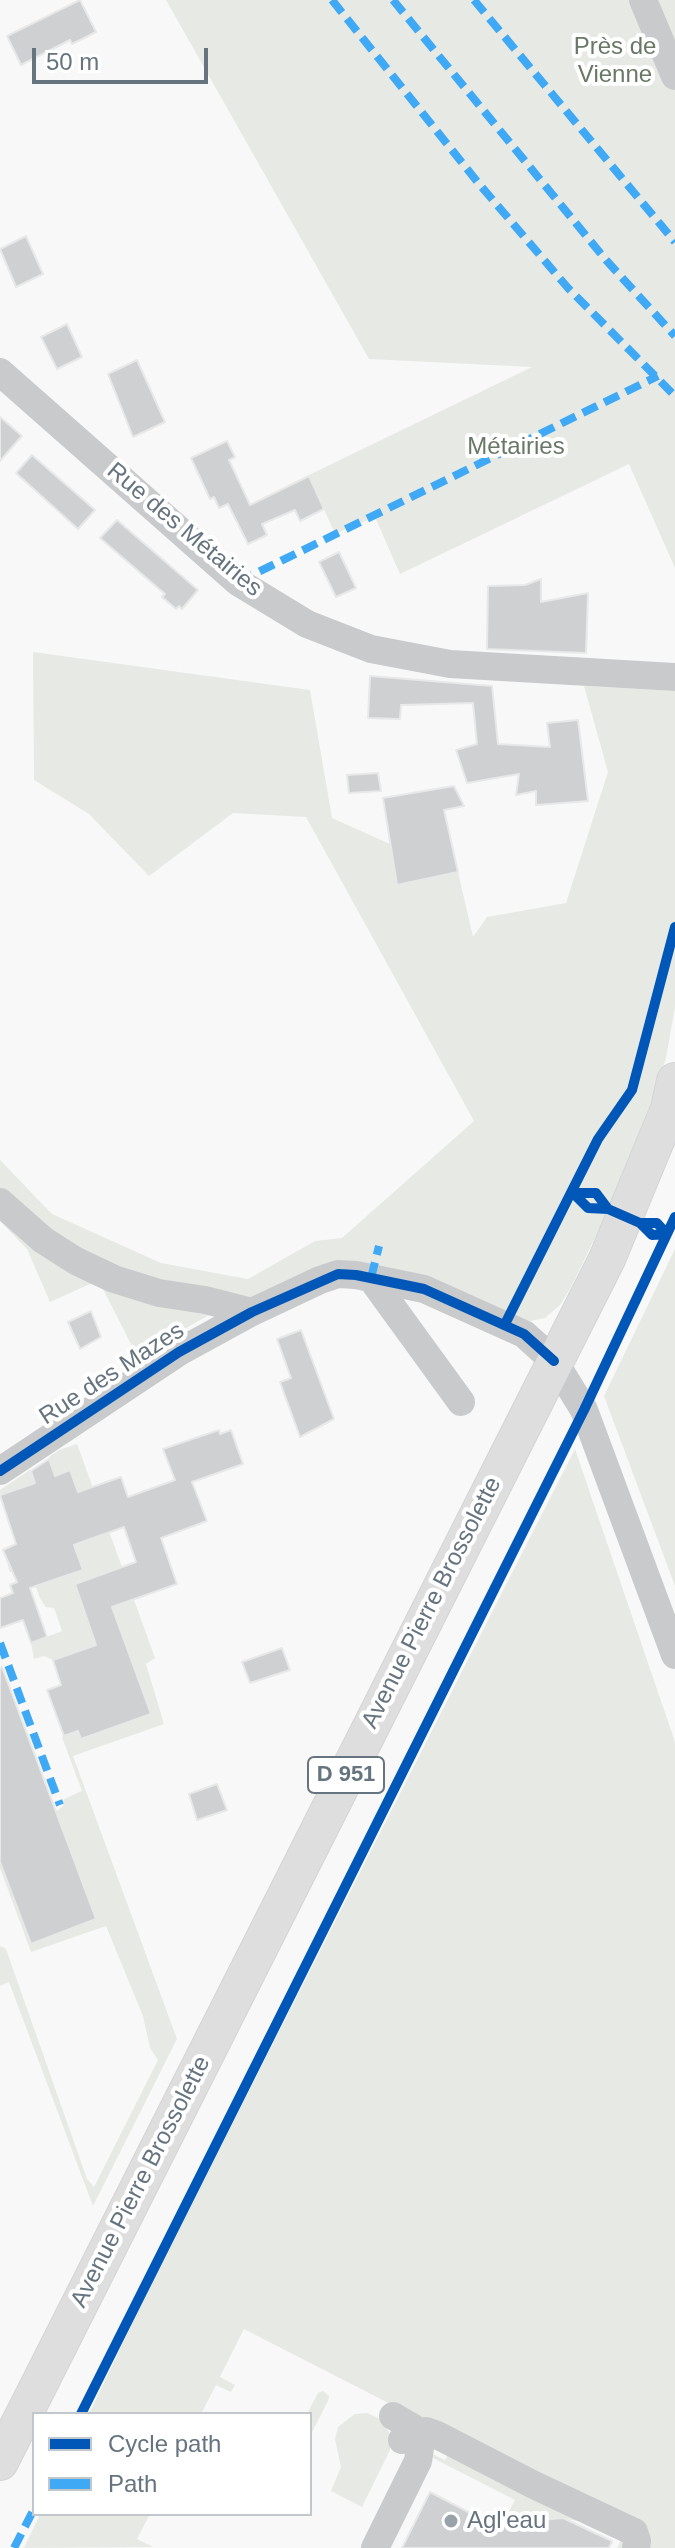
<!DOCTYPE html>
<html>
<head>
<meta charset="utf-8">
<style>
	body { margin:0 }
	#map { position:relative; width:675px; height:2548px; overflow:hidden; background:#f8f8f8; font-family:Helvetica,sans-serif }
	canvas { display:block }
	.legend { position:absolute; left:32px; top:2412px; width:280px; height:104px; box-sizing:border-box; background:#fff; border:2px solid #c2c7cc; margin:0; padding:10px 14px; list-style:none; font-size:24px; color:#66747f }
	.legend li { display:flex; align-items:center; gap:16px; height:40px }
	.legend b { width:40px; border:2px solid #c2c7cc }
	.scale { position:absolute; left:32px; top:48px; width:176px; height:36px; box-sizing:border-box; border:4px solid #66747f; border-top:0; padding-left:10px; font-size:24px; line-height:28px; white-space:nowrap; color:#66747f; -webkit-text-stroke:6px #fff; paint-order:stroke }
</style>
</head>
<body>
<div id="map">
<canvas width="675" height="2548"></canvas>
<ul class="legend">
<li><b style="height:10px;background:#0057b8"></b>Cycle path</li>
<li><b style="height:10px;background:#3fa9f5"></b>Path</li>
</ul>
<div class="scale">50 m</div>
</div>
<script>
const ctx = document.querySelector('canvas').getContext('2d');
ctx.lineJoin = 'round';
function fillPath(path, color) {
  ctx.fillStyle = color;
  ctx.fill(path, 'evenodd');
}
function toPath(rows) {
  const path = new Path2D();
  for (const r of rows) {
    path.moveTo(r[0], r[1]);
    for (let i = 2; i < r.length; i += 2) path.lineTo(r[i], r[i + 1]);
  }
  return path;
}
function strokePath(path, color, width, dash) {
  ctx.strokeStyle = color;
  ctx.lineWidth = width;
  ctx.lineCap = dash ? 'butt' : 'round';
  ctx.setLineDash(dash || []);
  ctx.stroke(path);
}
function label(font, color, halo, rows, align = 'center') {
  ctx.font = font + ' Helvetica,sans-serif';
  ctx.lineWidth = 8;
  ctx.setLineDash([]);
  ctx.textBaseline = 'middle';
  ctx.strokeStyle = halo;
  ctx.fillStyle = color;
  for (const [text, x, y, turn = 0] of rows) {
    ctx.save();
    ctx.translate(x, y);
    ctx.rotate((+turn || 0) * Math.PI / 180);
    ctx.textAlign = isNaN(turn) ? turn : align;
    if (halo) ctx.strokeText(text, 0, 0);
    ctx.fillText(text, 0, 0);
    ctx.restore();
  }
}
const green = toPath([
	[166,0,675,0,675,568,629,464,400,574,375,517,335,534,309,475,532,367,369,359],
	[33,652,310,690,332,818,390,844,397,884,458,872,473,937,487,917,566,903,608,772,584,686,675,691,675,1007,666,1058,641,1136,612,1203,570,1289,560,1305,545,1318,530,1321,410,1274,249,1298,119,1275,0,1195,0,1160,52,1214,161,1263,248,1279,315,1241,342,1238,474,1121,306,817,233,813,149,876,89,814,34,780],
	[0,1221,216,1311,137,1356,102,1287,90,1284,50,1302,27,1249],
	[675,1249,675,1586,604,1396],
	[77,1444,122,1567,82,1581,88,1599,96,1645,53,1660,44,1656,34,1659,31,1643,62,1631,54,1608,46,1607,40,1598,32,1576,26,1571,10,1572,3,1550,26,1538,34,1560,94,1538,70,1470,0,1495,0,1490,30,1470,34,1480,54,1474,49,1457,59,1450],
	[35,1563,82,1570,43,1584],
	[575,1449,675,1742,675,2548,617,2548,622,2538,591,2524,563,2518,540,2519,501,2526,515,2500,431,2457,432,2454,445,2460,450,2450,443,2431,244,2329,220,2377,235,2385,231,2392,216,2385,201,2414,89,2414,157,2272],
	[134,1600,155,1658,146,1664,164,1724,73,1756,177,2039,93,2206,9,1982,0,1986,0,1946,6,1949,87,2179,94,2187,158,2060,150,2048,143,2016,106,1926,31,1952,0,1868,0,1826,54,1806,47,1814,53,1814,63,1806,64,1799,82,1791,62,1737,78,1731,81,1739,150,1714,112,1607],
	[323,2391,329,2396,328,2401,310,2436,310,2414,307,2414,318,2393],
	[367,2413,384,2421,392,2440,390,2450,362,2507,331,2491,341,2467,335,2439,338,2427,355,2414],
	[40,2514,150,2514,137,2539,153,2547,24,2548]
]);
const building = toPath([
	[80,0,96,32,72,44,70,40,21,65,7,36,80,0],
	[26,236,43,274,16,287,0,249,26,236],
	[67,324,82,357,57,369,41,337,67,324],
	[137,360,165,422,133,437,108,374,137,360],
	[0,417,22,436,0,461,0,417],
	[227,441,235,457,229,460,250,505,309,476,324,509,300,521,295,510,262,524,267,535,248,544,228,504,219,508,214,497,210,499,191,458,227,441],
	[32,455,95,510,78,529,16,473,32,455],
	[117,520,198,590,182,609,179,606,176,609,162,597,165,594,100,538,117,520],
	[339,552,356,588,336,597,319,562,339,552],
	[541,579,541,602,588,593,586,653,487,649,488,586,525,585,541,579],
	[370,676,492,686,498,744,550,747,547,723,578,720,588,801,536,805,536,791,516,795,519,774,467,783,456,750,477,744,473,703,401,705,400,719,368,718,370,676],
	[378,773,381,791,349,793,347,775,378,773],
	[454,786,464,806,444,810,458,872,397,885,383,798,454,786],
	[91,1311,101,1337,80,1349,68,1322,91,1311],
	[301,1330,334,1419,300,1437,280,1382,291,1378,277,1339,301,1330],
	[219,1430,220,1434,231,1430,243,1464,192,1482,207,1521,161,1538,177,1584,112,1607,151,1714,81,1739,78,1731,64,1736,47,1690,61,1685,53,1660,96,1645,75,1584,136,1562,124,1527,74,1545,83,1570,30,1588,47,1637,31,1643,23,1620,0,1628,0,1598,13,1593,10,1585,17,1582,3,1550,16,1544,0,1495,35,1483,31,1471,49,1459,55,1476,70,1470,78,1492,121,1477,128,1497,175,1480,163,1449,219,1430],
	[282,1648,290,1670,250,1683,242,1662,282,1648],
	[2,1667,96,1919,31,1944,0,1862,0,1668,2,1667],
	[217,1784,227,1810,197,1820,189,1794,217,1784],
	[430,2492,497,2527,517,2522,563,2518,612,2541,609,2548,402,2548,430,2492]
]);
const minor = toPath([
	[643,0,675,76],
	[0,372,238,582,307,624,371,649,450,664,675,677],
	[0,1202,43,1240,76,1261,114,1279,159,1293,205,1300,252,1312],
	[371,1278,461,1402],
	[0,1471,179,1352,252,1312,320,1280,338,1274,356,1275,424,1289,524,1334,554,1361,584,1410,675,1655],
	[402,2440,411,2434,426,2431,437,2435,534,2485,634,2532,637,2541,636,2548],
	[375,2548,418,2461,420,2448,419,2435,412,2427,393,2416]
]);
const major = toPath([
	[0,2462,607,1259,669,1109,675,1081]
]);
const quiet = toPath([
	[332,0,480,185,568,288,675,396],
	[393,0,606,260,675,336],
	[474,0,675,242],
	[238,582,658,376],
	[371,1278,379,1246],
	[0,1643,60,1805],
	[14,2548,34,2509]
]);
const cycleway = toPath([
	[608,1209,596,1193,573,1193,588,1208,608,1209,640,1223,652,1235,667,1234,657,1223,640,1223],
	[505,1324,598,1139,632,1090,675,927],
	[0,1471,179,1352,252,1312,338,1274,356,1275,424,1289,524,1334,554,1361],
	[81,2414,584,1410,675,1217]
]);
const markers = [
	[451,2521,8,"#99a2a9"]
];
const shields = [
	[346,1775,76]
];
const shieldNames = [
	["D 951",346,1775]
];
const parkNames = [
	["Près de",615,47],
	["Vienne",615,75],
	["Métairies",516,447]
];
const streetNames = [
	["Rue des Métairies",184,530,40],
	["Rue des Mazes",112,1374,-33],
	["Avenue Pierre Brossolette",432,1603,-63],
	["Avenue Pierre Brossolette",141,2182,-63]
];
const poiNames = [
	["Agl'eau",467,2521]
];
fillPath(green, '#e7e9e5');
fillPath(building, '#ced0d1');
strokePath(building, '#e8e8e8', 2);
strokePath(major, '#d3d4d5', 38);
strokePath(minor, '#c9cacb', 28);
strokePath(major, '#dededf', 36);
strokePath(quiet, '#3fa9f5', 8, [16, 8]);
strokePath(cycleway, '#0057b8', 10);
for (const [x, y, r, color] of markers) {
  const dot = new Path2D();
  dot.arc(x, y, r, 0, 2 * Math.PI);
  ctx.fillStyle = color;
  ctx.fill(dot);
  strokePath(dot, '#fff', 3);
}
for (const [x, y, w] of shields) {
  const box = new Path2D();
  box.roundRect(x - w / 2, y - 18, w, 36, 6);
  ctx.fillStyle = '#fff';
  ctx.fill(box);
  strokePath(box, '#66747f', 2);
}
label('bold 22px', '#66747f', null, shieldNames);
label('24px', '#687865', '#fff', parkNames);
label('24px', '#66747f', '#fff', streetNames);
label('24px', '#66747f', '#fff', poiNames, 'left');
</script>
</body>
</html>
